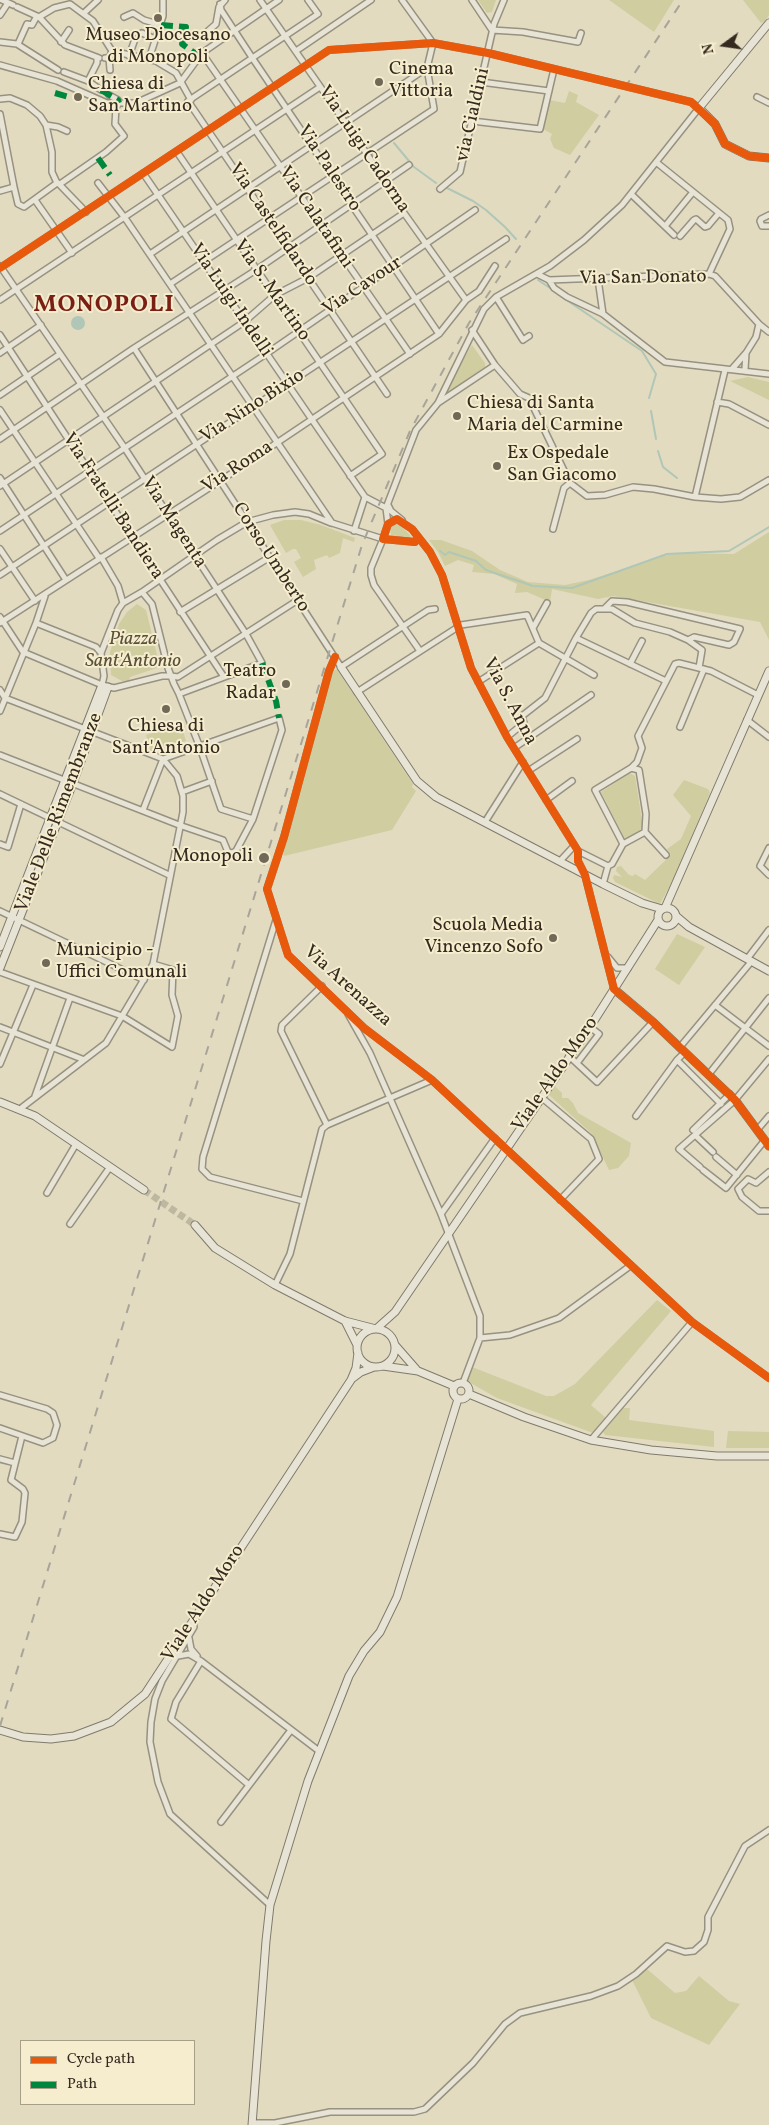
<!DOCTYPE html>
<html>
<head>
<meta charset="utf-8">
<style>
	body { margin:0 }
	#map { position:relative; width:769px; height:2125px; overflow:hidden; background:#e2dbc0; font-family:Vollkorn,serif }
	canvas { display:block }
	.legend { position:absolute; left:20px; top:2040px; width:175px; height:65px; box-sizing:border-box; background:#f5edcd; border:1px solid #a89f88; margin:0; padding:6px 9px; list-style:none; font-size:15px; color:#352a20 }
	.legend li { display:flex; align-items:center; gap:10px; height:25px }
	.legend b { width:25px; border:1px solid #a89f88 }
	.north { position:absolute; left:699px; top:20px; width:50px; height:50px; -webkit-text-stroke:4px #f5edcd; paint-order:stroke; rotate:256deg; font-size:14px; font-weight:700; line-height:20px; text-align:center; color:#352a20 }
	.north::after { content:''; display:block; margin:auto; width:18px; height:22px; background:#352a20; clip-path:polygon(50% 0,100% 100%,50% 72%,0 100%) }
</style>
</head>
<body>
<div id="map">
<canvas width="769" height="2125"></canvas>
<ul class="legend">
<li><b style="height:6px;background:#e8590c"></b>Cycle path</li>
<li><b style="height:6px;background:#00873e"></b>Path</li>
</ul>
<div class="north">N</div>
</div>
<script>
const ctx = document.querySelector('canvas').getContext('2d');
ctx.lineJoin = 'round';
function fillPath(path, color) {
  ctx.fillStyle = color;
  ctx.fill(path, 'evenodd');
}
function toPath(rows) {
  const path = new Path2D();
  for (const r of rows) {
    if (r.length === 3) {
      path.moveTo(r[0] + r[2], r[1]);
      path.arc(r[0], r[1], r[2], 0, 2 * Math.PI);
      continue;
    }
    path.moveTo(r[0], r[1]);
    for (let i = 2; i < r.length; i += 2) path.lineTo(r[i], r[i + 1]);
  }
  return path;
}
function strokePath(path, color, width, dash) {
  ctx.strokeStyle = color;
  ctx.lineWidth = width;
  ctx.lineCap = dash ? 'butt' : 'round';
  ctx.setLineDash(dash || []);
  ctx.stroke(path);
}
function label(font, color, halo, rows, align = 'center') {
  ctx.font = font + ' Vollkorn,serif';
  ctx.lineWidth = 4;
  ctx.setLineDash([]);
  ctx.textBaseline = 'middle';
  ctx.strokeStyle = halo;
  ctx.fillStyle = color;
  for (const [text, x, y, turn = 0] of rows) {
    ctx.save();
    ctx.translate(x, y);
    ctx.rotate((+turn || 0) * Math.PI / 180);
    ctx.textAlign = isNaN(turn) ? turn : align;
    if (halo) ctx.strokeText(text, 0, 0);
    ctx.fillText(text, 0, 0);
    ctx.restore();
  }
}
const green = toPath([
	[478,0,496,0,492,12,487,13],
	[609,0,674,0,654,32],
	[743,0,769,0,769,15,764,22,761,23],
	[569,91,578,95,576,102,599,115,570,155,554,148,550,139,552,134,543,129,549,100,565,103],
	[472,345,485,363,485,367,449,392,447,389,449,383],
	[748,377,769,382,769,400,730,381],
	[284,520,301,520,321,525,355,538,354,542,343,538,340,553,329,558,327,555,314,560,316,569,303,577,294,562,301,558,296,549,293,549,286,553,270,525],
	[397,522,410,535,411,538,399,540,392,539,390,529,394,523],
	[769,532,769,640,760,622,613,596,598,599,552,589,550,602,527,592,515,593,517,584,494,574,472,572,474,565,458,560,445,566,438,552,429,540,441,540,472,551,500,570,528,582,565,585,589,580,663,556,681,553,734,554],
	[137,604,146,610,160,667,130,677,129,681,122,681,111,675,110,652,119,624,127,612],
	[337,669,413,784,412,787,416,791,392,830,284,856,283,848,302,786,331,672],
	[181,724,186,741,151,751,146,735],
	[630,773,635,776,643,827,629,840,625,839,601,792],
	[684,780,708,789,710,793,675,876,660,904,615,882,613,878,614,875,622,877,616,871,617,867,621,866,629,875,633,876,635,874,645,880,671,855,667,849,681,839,691,816,673,795],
	[677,934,705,947,679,985,655,969],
	[554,1085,562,1093,562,1098,568,1098,573,1103,578,1113,631,1143,629,1156,618,1168,609,1170,591,1133,548,1094],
	[657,1300,671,1311,591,1405,606,1418,593,1433,497,1398,467,1381,472,1367,546,1396,554,1396,575,1384],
	[623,1408,630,1408,629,1420,714,1431,714,1447,605,1435,603,1432],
	[728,1431,769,1432,769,1448,726,1448],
	[647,1969,675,1993,686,1991,699,1976,729,2001,740,2004,709,2045,651,2018,632,1980]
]);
const water = toPath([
	[78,323,7]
]);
const stream = toPath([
	[394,143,414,167,436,183],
	[447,188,473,201,486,210,505,227,516,239],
	[538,280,553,290],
	[565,299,642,351,656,374,649,398],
	[651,411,656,439],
	[658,451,663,467,677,478],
	[440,551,445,555,449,552,476,561,486,570,533,586,572,588,667,554,729,551,769,527]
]);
const secondaryTunnel = toPath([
	[144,1190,195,1225]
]);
const street = toPath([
	[2,0,13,5],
	[260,0,367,154,404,213,466,300],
	[308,0,318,14,188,101,387,394],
	[402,0,433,43],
	[472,0,492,30,523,32,578,42,581,33],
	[220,4,221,10,253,59,439,334],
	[17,7,39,17,65,45,99,58],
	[84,13,98,0],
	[0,15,8,3],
	[39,17,54,8,70,4,93,21,112,51],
	[124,17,133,13,144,20,161,25],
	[142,33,155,39],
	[0,42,17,44,58,70],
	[61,42,69,30],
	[216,42,208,31,216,24,219,7,225,0],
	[18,44,27,24,32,25,37,16],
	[296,51,371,0],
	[202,53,410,354],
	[129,56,135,39],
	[105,58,109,58,112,51,156,61,176,73,191,100],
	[109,58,110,70],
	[149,59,163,16,163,0],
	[0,65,57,81,116,107],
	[64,72,88,81,101,90],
	[88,81,97,63,97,58],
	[481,82,549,91],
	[180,83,202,53,279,0],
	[109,95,118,100,119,103],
	[757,97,769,103],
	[0,99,10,98,27,105,40,116,46,125,52,152,52,172,57,183],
	[119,103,136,103,180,83],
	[0,114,14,187],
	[472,121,540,129,554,69],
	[46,125,58,127,67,131],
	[177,152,382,454,350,476],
	[656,162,728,220,730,229,709,274],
	[143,173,365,497,354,531],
	[58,183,86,212],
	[98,183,125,218,332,523,383,539,371,568,371,575,374,585,420,651],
	[60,184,106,152,124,136,115,124,116,107,119,103],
	[440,189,460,172,494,24,504,0],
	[0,191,14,187,18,204,24,207,57,183],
	[631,194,674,235],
	[35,200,72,253],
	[769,215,761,219,760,221,762,226,769,226],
	[666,225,693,192],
	[680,236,694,220,696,219,705,227,708,226,719,213],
	[150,254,427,68],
	[0,266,124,447,246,634,262,663,179,694],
	[0,268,329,50,433,43,488,53,691,102,699,108,622,205,584,240,550,266,496,297,484,309,438,403,416,430,386,508],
	[537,274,549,280,709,274,715,276,759,324,756,337,746,353,745,369],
	[598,279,603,314],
	[549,280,554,288,567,297,603,314,665,362,769,374],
	[170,284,434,109,427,68,433,43],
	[496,297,523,340,529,336],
	[0,300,320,87],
	[759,324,769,332],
	[472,330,495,365,520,394,529,398,570,483,587,496,605,495,633,487,654,489,695,497,721,499,740,497,769,480],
	[0,335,224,677],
	[134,348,341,667,428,610,435,609],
	[0,353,41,325],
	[732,369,746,353],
	[0,395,60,354],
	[717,402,729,404,769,425],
	[438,403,495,365],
	[0,410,99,558],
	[0,439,134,348,256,270,409,165],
	[0,478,66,580],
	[0,486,244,322,275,295,308,278,404,213],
	[365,497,386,508,388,524],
	[695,497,725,370],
	[388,505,391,511,402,520],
	[553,529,564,488,570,483],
	[0,531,266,354,475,210],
	[418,537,415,542,383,539,388,524,397,519,412,529,430,552,442,575,471,668,507,737,578,851,578,861,585,875,614,989],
	[0,549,35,601],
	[101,557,118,586,123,603],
	[0,575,506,239],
	[142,592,217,540,247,522,273,515,295,512,309,514,331,523],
	[605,608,612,601,627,602,740,629,734,642,729,645,694,637,688,640],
	[180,612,270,557],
	[0,617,23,652,102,685],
	[0,623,220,481,439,334,466,300,479,291,495,266],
	[36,623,96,647,101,653],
	[533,628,547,603],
	[576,638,666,681],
	[539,643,594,675],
	[335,657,329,671,284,837,267,889,288,955,364,1028,432,1080,692,1322,769,1378],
	[630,664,642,641],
	[0,690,5,698,163,759,177,776,183,796,183,812,153,964,106,1043,20,1109],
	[357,692,461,625,527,615,539,643,478,682],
	[0,711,36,623,45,596],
	[747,720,769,737],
	[680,727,704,669],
	[507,737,524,723,522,716,545,698,576,638,591,613,596,609,612,609,635,623,670,632,688,640,702,650,699,668],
	[514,748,591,695],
	[0,755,179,825,223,840,228,852,232,853,236,851,253,819,282,730,279,718,163,759,143,810],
	[631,768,637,762,642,748,638,736,675,664,679,663,711,671,758,695],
	[528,771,577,739],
	[182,792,212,781],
	[0,794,169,875],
	[546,800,572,781],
	[253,819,221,809,199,745,179,694,174,684,168,668,152,604,142,592,123,603,118,610,101,653,104,676,102,685,114,688,162,676,171,676,178,677,298,600],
	[485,822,523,762],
	[645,832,666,855],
	[0,844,8,847,21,804],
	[769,848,760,866,769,875],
	[578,851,608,866],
	[560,861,574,846],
	[603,884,608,866,612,864,623,844,645,832,646,814,639,770,631,768,595,790,623,844],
	[0,911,144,980],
	[276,920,203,1157,202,1169,210,1177,303,1201],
	[608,957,617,968,628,968],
	[747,959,769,930],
	[0,972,122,1016,172,1047,178,1016,172,995,173,970,153,964],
	[322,986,282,1025,281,1031,327,1125],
	[715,1005,769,1046],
	[348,1014,370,1053,441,1214,480,1316,480,1338],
	[0,1027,82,1059],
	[680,1047,751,962],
	[685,1052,677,1060,721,1104],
	[569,1056,597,1082,653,1022],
	[577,1063,599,1034,590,1027],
	[0,1064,33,985],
	[709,1074,769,998],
	[35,1096,70,998],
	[541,1097,591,1139,599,1159,560,1200],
	[636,1116,677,1060],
	[758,1129,769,1116],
	[693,1130,730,1094],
	[695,1135,713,1152],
	[716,1157,737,1175],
	[700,1167,679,1149,735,1100,769,1059],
	[703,1170,726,1188,765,1140],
	[769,1172,756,1183,748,1179,738,1189,742,1197,759,1211,769,1211],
	[47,1193,76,1144],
	[441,1214,495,1138],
	[70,1224,110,1167],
	[275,1285,290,1254,322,1129,327,1125,432,1080],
	[463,1383,480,1338,510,1335,559,1318,630,1266],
	[0,1395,47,1409,53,1413,57,1425,53,1438,43,1443,0,1428],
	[591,1440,692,1322],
	[0,1459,15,1463],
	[0,1534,15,1537,22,1522,25,1493,23,1489,11,1480,22,1436],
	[193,1621,194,1627,162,1681,155,1699,151,1722,150,1742,158,1782,170,1814,270,1905],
	[189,1638,191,1649,197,1656],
	[178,1656,189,1654,201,1661,319,1751],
	[201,1661,176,1702,171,1719,249,1785],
	[221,1822,291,1730],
	[253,2123,275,2123,330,2112,414,2112,425,2109,473,2063,505,2024,520,2013,591,1996,618,1986,636,1974,667,1946,685,1952,694,1951,704,1942,708,1930,708,1917,745,1846,769,1830]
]);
const secondary = toPath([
	[769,23,699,108,715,124,725,144,749,156,769,158],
	[341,667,417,781,436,797,603,884,642,903,662,909],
	[667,917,9],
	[665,908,769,671],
	[676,916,689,927,769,971],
	[0,947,102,685],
	[0,968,73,783,108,687],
	[614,989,653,1022,735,1100,769,1146],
	[0,1102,35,1116,144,1190],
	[195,1225,215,1248,275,1285,345,1321,376,1329,395,1312,590,1027,658,920],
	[345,1321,357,1345],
	[376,1348,19],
	[395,1345,416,1369],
	[383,1366,418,1371,454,1386],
	[353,1378,361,1372,374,1367],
	[461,1391,8],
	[469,1394,524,1417,591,1440,651,1450,717,1456,769,1456],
	[0,1730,23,1737,51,1739,74,1736,111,1722,145,1694,351,1380,356,1368,358,1353],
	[252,2125,266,1941,270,1905,308,1781,349,1676,364,1651,380,1632,397,1597,458,1399]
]);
const rail = toPath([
	[0,1726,362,545,410,431,469,323,683,0]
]);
const quiet = toPath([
	[161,25,186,27,182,44,199,56],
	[101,90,118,100,119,103],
	[55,93,69,97],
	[98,158,110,175],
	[262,663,276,701,279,718]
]);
const cycleway = toPath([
	[0,268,329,50,433,43,488,53,691,102,715,124,725,144,749,156,769,158],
	[418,537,415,542,383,539,388,524,397,519,412,529,430,552,442,575,471,668,507,737,578,851,578,861,585,875,614,989,653,1022,735,1100,769,1146],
	[335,657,329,671,284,837,267,889,288,955,364,1028,432,1080,692,1322,769,1378]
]);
const markers = [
	[158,18,5,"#726858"],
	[379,82,5,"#726858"],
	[78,97,5,"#726858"],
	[457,416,5,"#726858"],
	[497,466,5,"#726858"],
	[286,684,5,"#726858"],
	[166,709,5,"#726858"],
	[264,858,6,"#726858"],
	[553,938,5,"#726858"],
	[46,963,5,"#726858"]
];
const poiNames = [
	["Museo Diocesano",158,37,"center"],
	["di Monopoli",158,59,"center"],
	["Cinema",389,71],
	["Vittoria",389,93],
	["Chiesa di",88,86],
	["San Martino",88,108],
	["Chiesa di Santa",467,405],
	["Maria del Carmine",467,427],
	["Ex Ospedale",507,455],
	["San Giacomo",507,477],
	["Teatro",276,673,"right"],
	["Radar",276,695,"right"],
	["Chiesa di",166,728,"center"],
	["Sant'Antonio",166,750,"center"],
	["Monopoli",253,858,"right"],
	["Scuola Media",543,927,"right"],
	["Vincenzo Sofo",543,949,"right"],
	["Municipio -",56,952],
	["Uffici Comunali",56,974]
];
const streetNames = [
	["via Cialdini",474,115,-77],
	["Via Luigi Cadorna",363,150,56],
	["Via Palestro",328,169,56],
	["Via Calatafimi",315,218,56],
	["Via Castelfidardo",272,225,56],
	["Via San Donato",643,279,-1],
	["Via Cavour",363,287,-34],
	["Via S. Martino",271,291,55],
	["Via Luigi Indelli",230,301,56],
	["Via Nino Bixio",253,407,-33],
	["Via Roma",238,468,-33],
	["Via Fratelli Bandiera",112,507,57],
	["Via Magenta",173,523,57],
	["Corso Umberto",270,558,57],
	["Via S. Anna",509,702,62],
	["Viale Delle Rimembranze",60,813,-69],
	["Via Arenazza",347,987,42],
	["Viale Aldo Moro",556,1075,-55],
	["Viale Aldo Moro",204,1604,-57]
];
const parkNames = [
	["Piazza",133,641],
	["Sant'Antonio",133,663]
];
const districtNames = [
	["MONOPOLI",104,307]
];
fillPath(green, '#d0cda1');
fillPath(water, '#b0c6b6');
strokePath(stream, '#b0c6b6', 2);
strokePath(secondaryTunnel, '#bfb8a0', 7, [7, 3.5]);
strokePath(street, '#979181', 8);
strokePath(secondary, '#7f7a6c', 9);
strokePath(street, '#e7e4d6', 5);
strokePath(secondary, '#e7e4d6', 7);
strokePath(rail, '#a8a499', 2, [9, 9]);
strokePath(quiet, '#00873e', 6, [12, 6]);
strokePath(cycleway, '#e8590c', 8);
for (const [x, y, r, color] of markers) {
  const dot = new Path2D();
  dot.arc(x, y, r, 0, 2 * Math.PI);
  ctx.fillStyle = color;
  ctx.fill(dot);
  strokePath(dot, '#f5edcd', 2);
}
label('19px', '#352a20', '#f5edcd', poiNames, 'left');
label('19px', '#352a20', '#f5edcd', streetNames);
label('italic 19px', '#58503a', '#f5edcd', parkNames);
ctx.letterSpacing = '1px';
label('bold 24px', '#7a1f14', '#f5edcd', districtNames);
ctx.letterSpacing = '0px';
</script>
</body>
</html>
